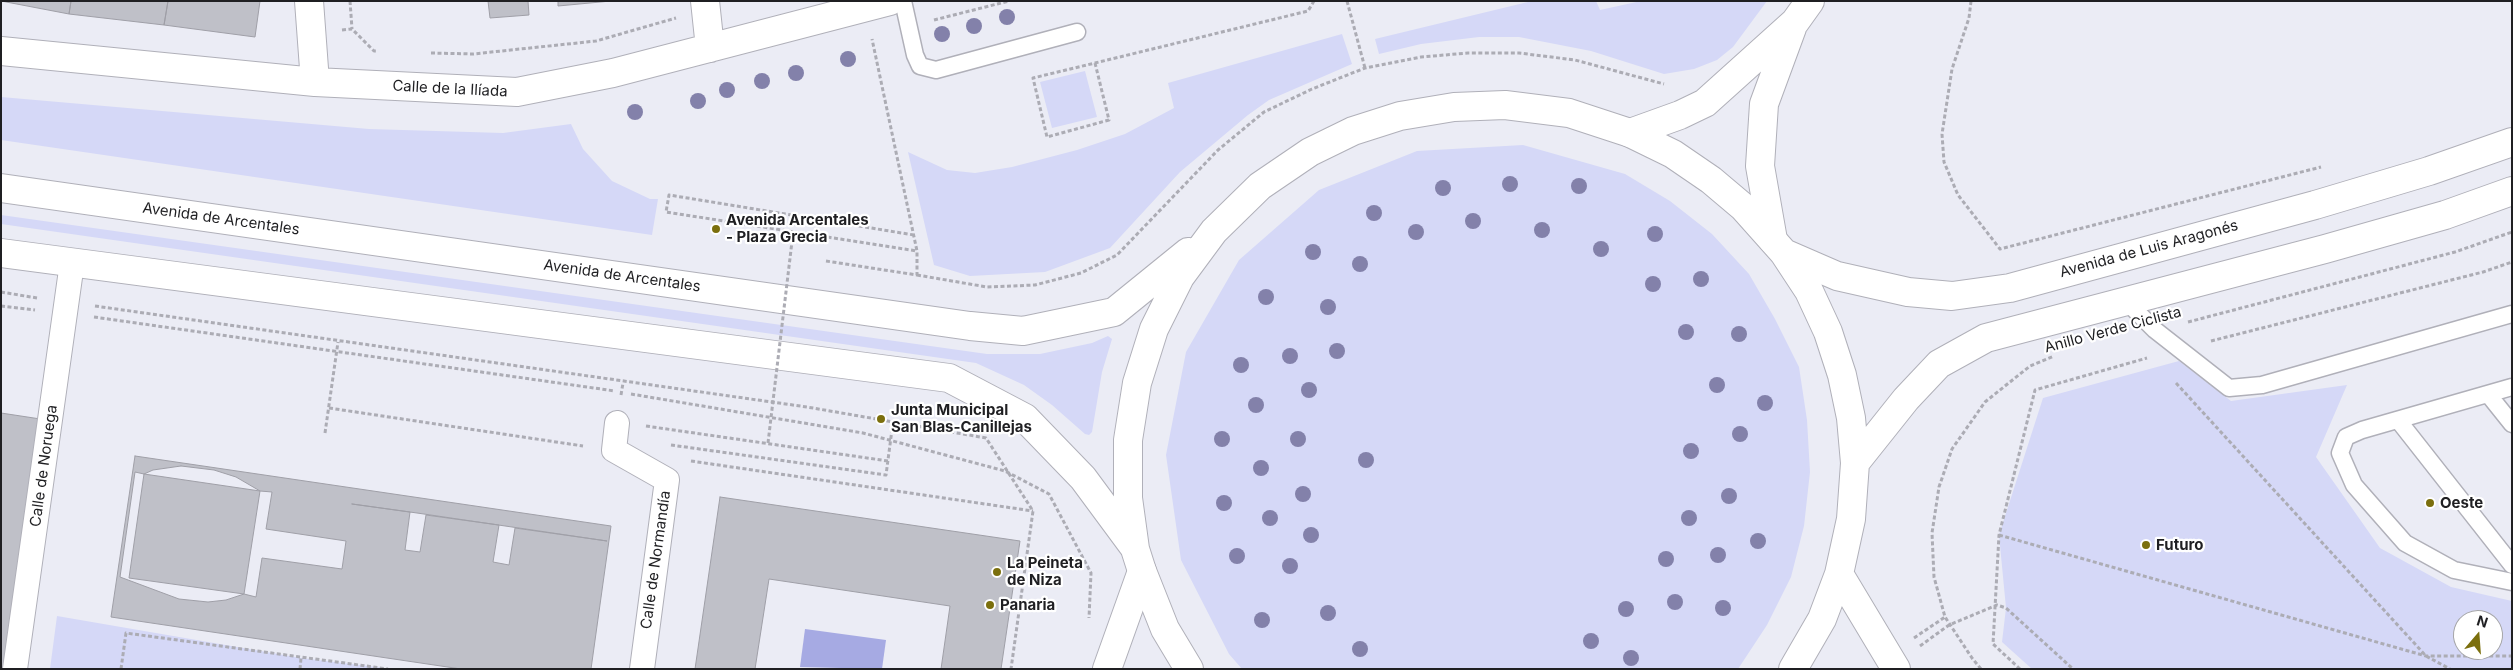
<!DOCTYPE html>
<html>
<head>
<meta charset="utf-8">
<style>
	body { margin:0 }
	#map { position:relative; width:2513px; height:670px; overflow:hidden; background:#ebecf5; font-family:Inter,sans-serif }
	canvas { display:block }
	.frame { position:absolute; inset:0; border:2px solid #1f1f22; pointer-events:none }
	.north { position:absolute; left:2453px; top:610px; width:50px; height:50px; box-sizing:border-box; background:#fff; border:1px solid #a5a5a7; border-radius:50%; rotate:18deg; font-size:14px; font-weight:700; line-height:20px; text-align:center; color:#1f1f22 }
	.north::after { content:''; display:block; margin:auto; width:18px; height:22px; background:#7b6f0d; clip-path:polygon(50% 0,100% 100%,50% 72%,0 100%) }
</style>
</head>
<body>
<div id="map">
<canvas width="2513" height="670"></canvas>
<div class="frame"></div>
<div class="north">N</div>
</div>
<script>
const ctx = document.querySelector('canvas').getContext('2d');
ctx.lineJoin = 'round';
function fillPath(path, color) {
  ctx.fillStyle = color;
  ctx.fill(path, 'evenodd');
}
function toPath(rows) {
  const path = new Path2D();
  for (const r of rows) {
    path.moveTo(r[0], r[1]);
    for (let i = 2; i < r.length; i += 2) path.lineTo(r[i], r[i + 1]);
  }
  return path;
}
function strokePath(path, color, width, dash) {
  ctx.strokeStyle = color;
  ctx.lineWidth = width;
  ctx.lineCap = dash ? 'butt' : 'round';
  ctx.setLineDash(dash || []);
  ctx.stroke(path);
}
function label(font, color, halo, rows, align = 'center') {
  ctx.font = font + ' Inter,sans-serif';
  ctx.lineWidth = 4.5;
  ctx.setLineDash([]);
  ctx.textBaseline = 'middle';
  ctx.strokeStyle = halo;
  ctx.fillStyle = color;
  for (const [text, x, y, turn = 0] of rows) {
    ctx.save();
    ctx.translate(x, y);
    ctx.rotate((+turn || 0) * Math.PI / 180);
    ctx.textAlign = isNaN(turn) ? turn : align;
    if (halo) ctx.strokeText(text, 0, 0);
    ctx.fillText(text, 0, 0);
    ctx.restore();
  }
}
const green = toPath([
	[1532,1,1596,1,1600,10,1641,1,1767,1,1733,47,1717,60,1694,69,1664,74,1591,51,1519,37,1479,37,1421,44,1379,54,1375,39],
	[1342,34,1352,64,1269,100,1248,115,1180,172,1110,248,1045,272,970,276,934,265,908,152,947,170,975,173,1012,167,1077,150,1125,134,1174,108,1168,83],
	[1085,71,1097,117,1052,128,1040,82],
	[1,97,369,129,503,133,571,124,583,149,612,181,650,199,658,199,652,235,1,140],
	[1523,145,1625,174,1670,201,1712,234,1749,274,1775,319,1799,367,1807,420,1810,472,1804,526,1791,577,1767,625,1738,669,1242,669,1229,654,1181,560,1166,455,1186,352,1239,260,1319,190,1417,151],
	[1,215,987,354,1040,354,1092,343,1108,336,1112,339,1102,372,1092,432,1089,435,1085,434,1052,405,1024,385,976,363,1,224],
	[2179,361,2231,401,2347,385,2316,457,2380,548,2451,587,2512,601,2512,669,2032,669,2002,642,2006,608,1999,535,2043,398],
	[2463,620,2493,620,2493,650,2463,650],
	[57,616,301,658,393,669,50,669]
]);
const water = toPath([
	[805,629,886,640,882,669,800,667]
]);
const building = toPath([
	[1,1,71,1,69,14,1,1],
	[71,1,168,1,164,25,69,14,71,1],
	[168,1,260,1,255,37,164,25,168,1],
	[488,1,528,1,529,15,490,18,488,1],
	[558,1,611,1,558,6,558,1],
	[1,413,47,420,10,669,1,669,1,413],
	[135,456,611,526,591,669,461,669,111,617,135,456],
	[181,466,214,470,236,477,260,491,272,492,266,529,346,541,342,569,262,558,256,597,244,594,226,600,208,602,179,599,120,577,135,472,144,474,153,470,181,466],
	[352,504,417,513,607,541,515,528,509,565,493,562,499,525,426,515,420,552,405,550,410,512,352,504],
	[144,474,260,491,244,594,129,578,144,474],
	[720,497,1020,541,1001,669,941,669,950,606,769,579,755,669,695,669,720,497]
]);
const path = toPath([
	[350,1,352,29],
	[1347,1,1365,68],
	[1971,1,1969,18,1952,69,1942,134,1944,162,1958,195,2000,249,2321,167],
	[934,20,1009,1],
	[342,30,352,29,374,51,377,51],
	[431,53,473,54,596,41,676,18],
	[1095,63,1109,120,1047,137,1033,78,1095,63,1308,11,1314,1],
	[914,235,669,195,666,212,917,251],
	[826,261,917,275,917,251,872,39],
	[917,275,987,287,1035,285,1081,273,1117,255,1218,150,1264,112,1312,89,1365,68,1421,57,1468,53,1519,53,1575,60,1664,84],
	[1,292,37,298],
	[1,306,35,310],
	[95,306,807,407,986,438,1033,511,1011,669],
	[94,317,615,391],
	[2188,322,2455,252,2512,232],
	[2211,341,2483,272,2512,262],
	[2176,383,2426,656,2450,669],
	[631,394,863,433,1005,471,1049,494,1091,573,1089,618],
	[621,395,623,383],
	[329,408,583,446],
	[646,426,888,461],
	[325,433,338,342],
	[671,445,886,475,893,422],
	[691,461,1033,511],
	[1999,535,2426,656,2512,656],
	[1914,638,1945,617],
	[1920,646,1949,625,1997,605,2006,608,2073,669],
	[121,669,126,633,388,669],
	[300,669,301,658],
	[1981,669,1972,658,1945,617,1934,577,1932,533,1939,487,1952,449,1985,402,2030,366,2054,356],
	[2020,669,1993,644,1999,535,2035,390,2147,358]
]);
const service = toPath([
	[903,1,915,55,920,66,936,70,1077,32],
	[2127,302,2155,330,2229,388,2262,385,2512,314],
	[2512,387,2362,430,2346,437,2340,453,2354,485,2405,543,2454,570,2512,582],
	[2488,394,2512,424],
	[2398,420,2512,565]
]);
const pedestrian = toPath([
	[617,423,614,450,667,480,642,669],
	[15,669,72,263]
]);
const minor = toPath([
	[309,1,315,82],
	[705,1,710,48],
	[1,51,315,82,517,92,613,73,890,1],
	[1630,133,1680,115,1705,103,1795,22,1810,1],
	[1773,240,1760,166,1764,104,1792,28],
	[1107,669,1142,571]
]);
const primary = toPath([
	[1,188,970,326,1023,331,1114,312,1188,252],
	[1,253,949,378,1025,418,1083,478,1134,547],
	[1784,253,1837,276,1908,292,1952,296,2010,288,2315,205,2429,171,2512,142],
	[1855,463,1906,399,1939,364,1986,338,2325,249,2445,215,2512,191],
	[1839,574,1896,669],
	[1189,669,1165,629,1142,571,1135,549,1128,498,1128,440,1137,383,1154,329,1180,277,1214,231,1260,186,1310,152,1353,131,1400,116,1454,107,1505,105,1569,113,1630,133,1673,154,1711,180,1743,207,1784,253,1809,291,1828,332,1842,375,1851,418,1855,463,1851,519,1839,574,1822,619,1793,669]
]);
const pathBridge = toPath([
	[768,443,793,233]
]);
const trees = [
	[1007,17],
	[974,26],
	[942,34],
	[848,59],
	[796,73],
	[762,81],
	[727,90],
	[698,101],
	[635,112],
	[1510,184],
	[1579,186],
	[1443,188],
	[1374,213],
	[1473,221],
	[1542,230],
	[1416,232],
	[1655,234],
	[1601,249],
	[1313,252],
	[1360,264],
	[1701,279],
	[1653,284],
	[1266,297],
	[1328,307],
	[1686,332],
	[1739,334],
	[1337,351],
	[1290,356],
	[1241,365],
	[1717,385],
	[1309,390],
	[1765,403],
	[1256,405],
	[1740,434],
	[1222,439],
	[1298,439],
	[1691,451],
	[1366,460],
	[1261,468],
	[1303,494],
	[1729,496],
	[1224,503],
	[1270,518],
	[1689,518],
	[1311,535],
	[1758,541],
	[1718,555],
	[1237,556],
	[1666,559],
	[1290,566],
	[1675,602],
	[1723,608],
	[1626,609],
	[1328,613],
	[1262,620],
	[1591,641],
	[1360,649],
	[1631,658]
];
const markers = [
	[716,229,5,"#7b6f0d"],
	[881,419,5,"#7b6f0d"],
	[2430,503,5,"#7b6f0d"],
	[2146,545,5,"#7b6f0d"],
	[997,572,5,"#7b6f0d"],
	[990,605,5,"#7b6f0d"]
];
const streetNames = [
	["Calle de la Ilíada",450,89,3],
	["Avenida de Arcentales",221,219,8],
	["Avenida de Luis Aragonés",2149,249,-15],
	["Avenida de Arcentales",622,276,8],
	["Anillo Verde Ciclista",2113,330,-15],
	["Calle de Noruega",44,466,-82],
	["Calle de Normandía",656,560,-82]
];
const poiNames = [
	["Avenida Arcentales",726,220],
	["- Plaza Grecia",726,237],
	["Junta Municipal",891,410],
	["San Blas-Canillejas",891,427],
	["Oeste",2440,503],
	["Futuro",2156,545],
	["La Peineta",1007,563],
	["de Niza",1007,580],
	["Panaria",1000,605]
];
fillPath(green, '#d5d8f7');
fillPath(water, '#a6aae3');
fillPath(building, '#bfc0c8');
strokePath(building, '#9f9fa7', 1);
strokePath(service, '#b0b0b9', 19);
strokePath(pedestrian, '#b0b0b9', 26);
strokePath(minor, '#b0b0b9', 30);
strokePath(primary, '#b0b0b9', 30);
strokePath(path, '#acacb4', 3, [4, 2.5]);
strokePath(service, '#fff', 16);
strokePath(pedestrian, '#fff', 24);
strokePath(minor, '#fff', 28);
strokePath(primary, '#fff', 28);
strokePath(pathBridge, '#acacb4', 3, [4, 2.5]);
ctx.fillStyle = '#8381aa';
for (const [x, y] of trees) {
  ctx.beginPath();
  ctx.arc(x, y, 8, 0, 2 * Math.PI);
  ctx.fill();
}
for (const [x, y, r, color] of markers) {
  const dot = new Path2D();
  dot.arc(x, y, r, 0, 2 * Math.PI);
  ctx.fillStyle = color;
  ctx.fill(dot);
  strokePath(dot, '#fff', 2);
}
label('15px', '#1f1f22', '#fff', streetNames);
label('bold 15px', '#1f1f22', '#fff', poiNames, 'left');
</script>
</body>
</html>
